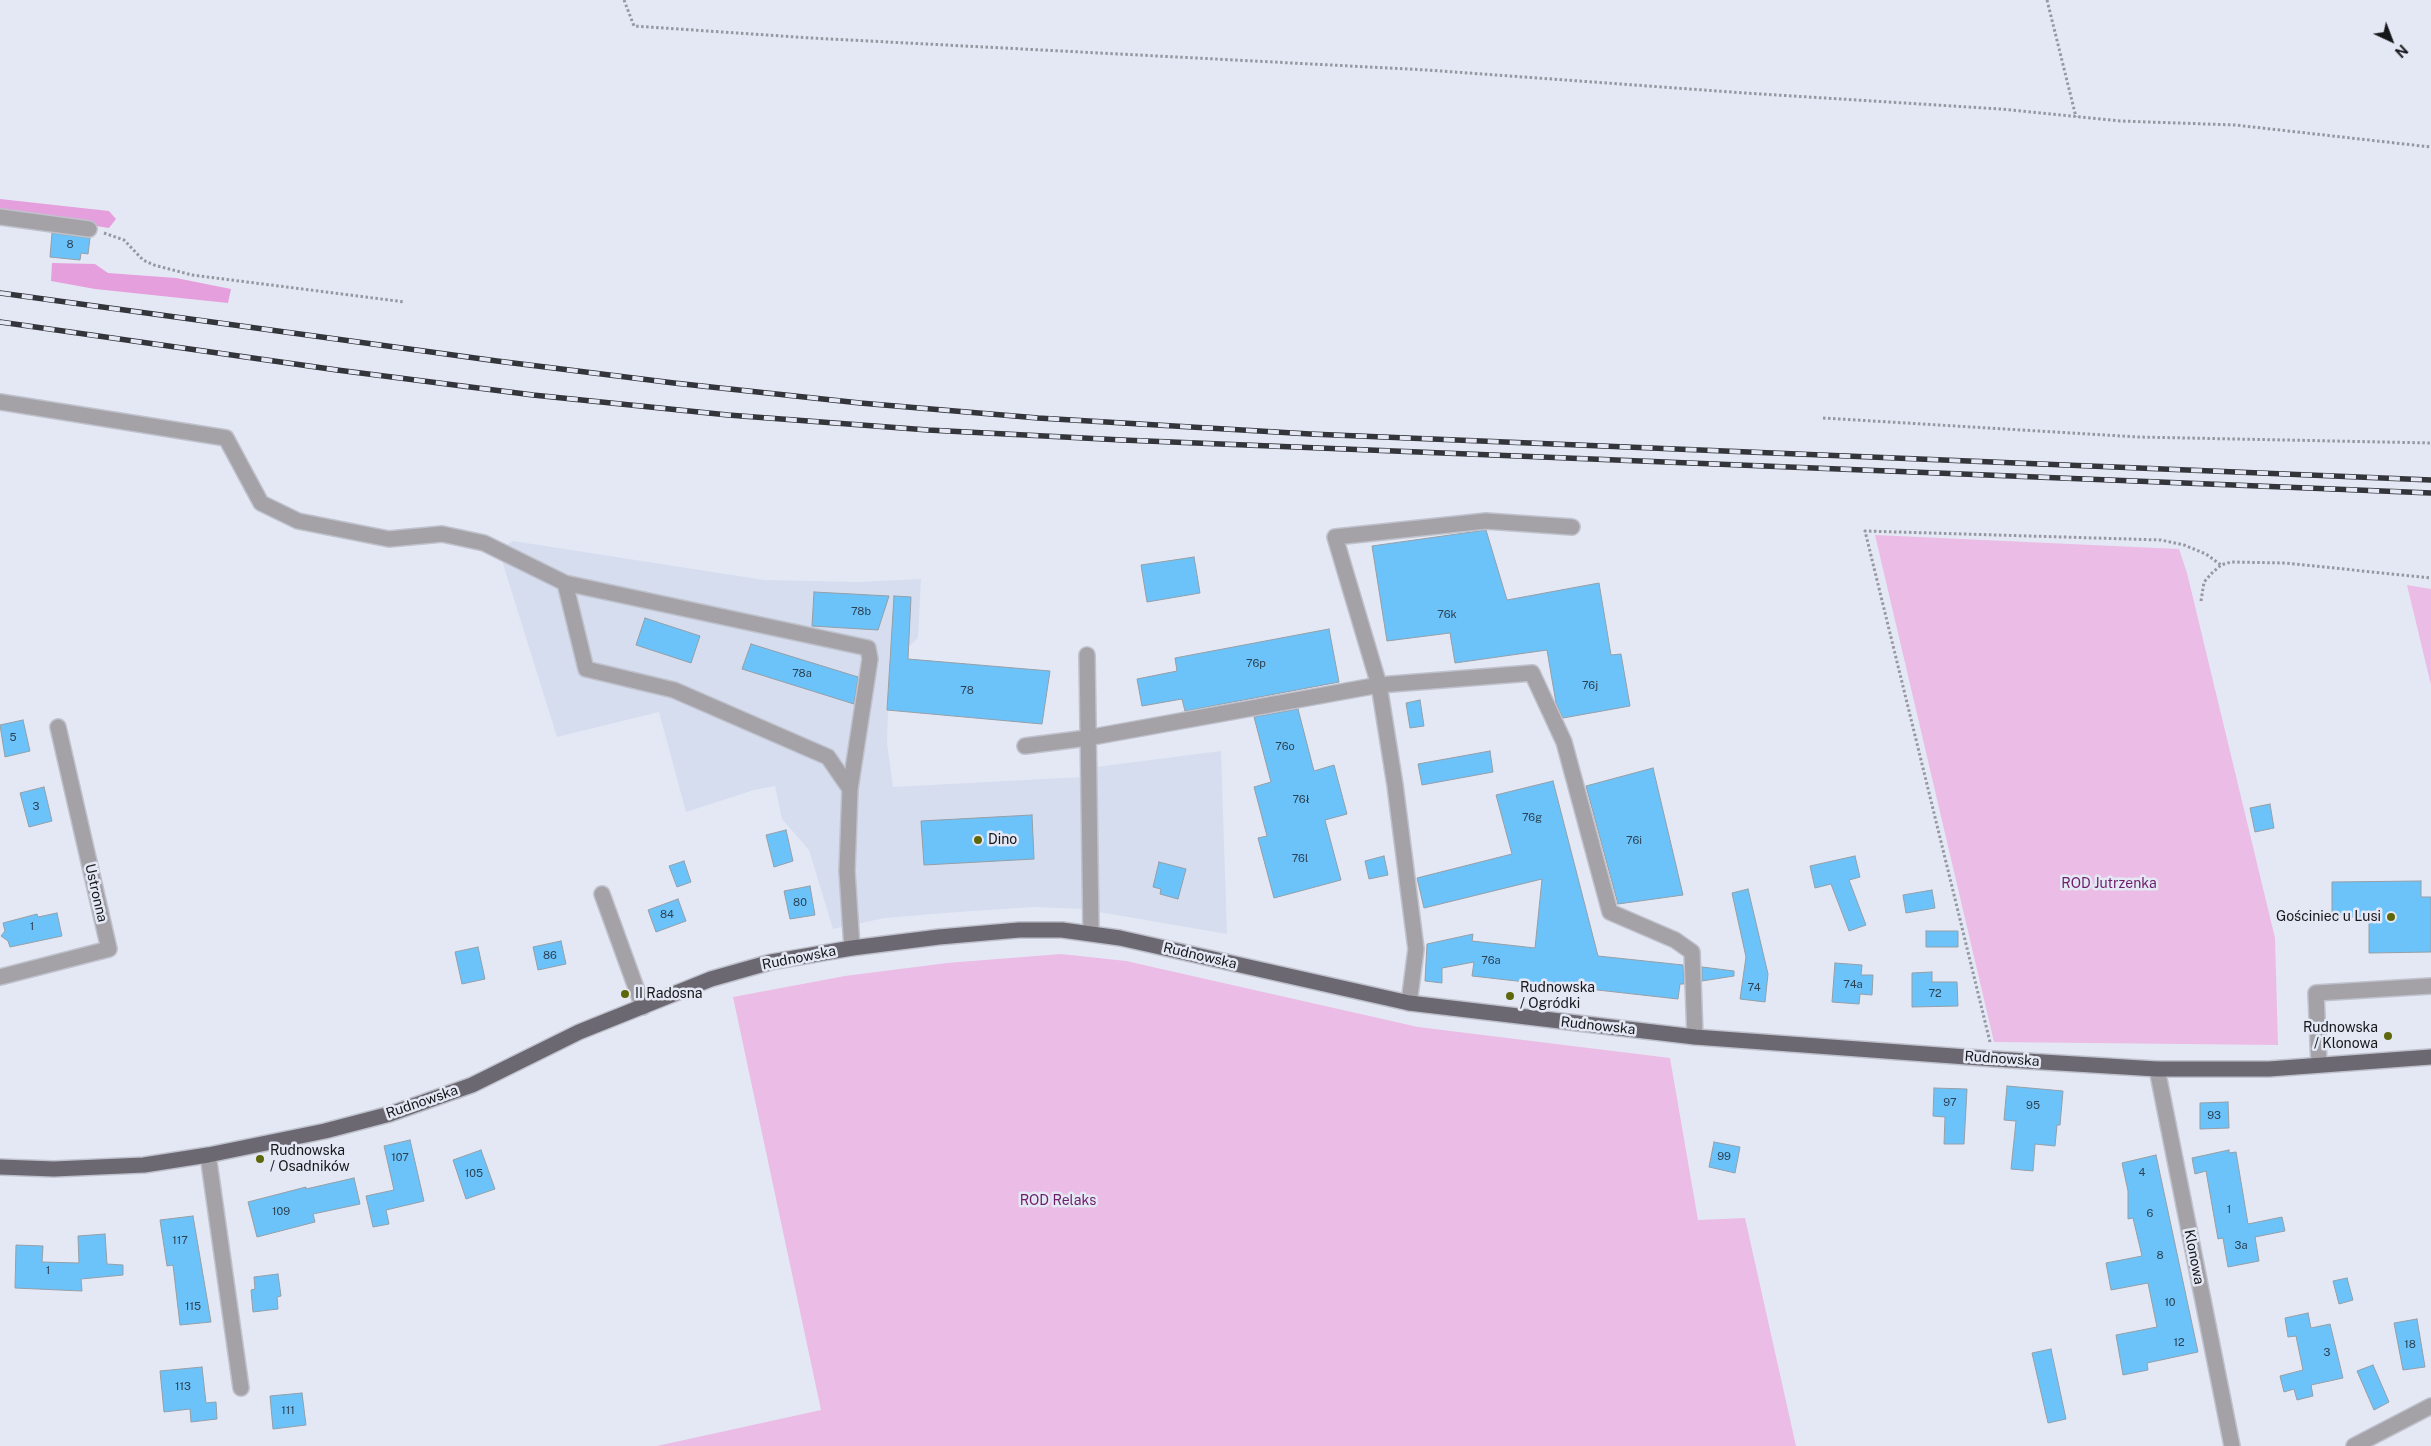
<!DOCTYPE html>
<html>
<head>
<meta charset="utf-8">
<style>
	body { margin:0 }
	#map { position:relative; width:2431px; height:1446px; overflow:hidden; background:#e4e8f4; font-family:"Public Sans",sans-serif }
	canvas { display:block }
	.north { position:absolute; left:2366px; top:15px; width:50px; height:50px; -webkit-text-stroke:4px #e4e8f4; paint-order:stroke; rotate:137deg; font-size:14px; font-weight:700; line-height:20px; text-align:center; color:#16171b }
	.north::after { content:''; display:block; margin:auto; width:18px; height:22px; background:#16171b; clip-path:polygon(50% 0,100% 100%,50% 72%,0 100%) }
</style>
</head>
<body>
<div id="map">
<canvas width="2431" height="1446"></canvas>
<div class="north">N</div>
</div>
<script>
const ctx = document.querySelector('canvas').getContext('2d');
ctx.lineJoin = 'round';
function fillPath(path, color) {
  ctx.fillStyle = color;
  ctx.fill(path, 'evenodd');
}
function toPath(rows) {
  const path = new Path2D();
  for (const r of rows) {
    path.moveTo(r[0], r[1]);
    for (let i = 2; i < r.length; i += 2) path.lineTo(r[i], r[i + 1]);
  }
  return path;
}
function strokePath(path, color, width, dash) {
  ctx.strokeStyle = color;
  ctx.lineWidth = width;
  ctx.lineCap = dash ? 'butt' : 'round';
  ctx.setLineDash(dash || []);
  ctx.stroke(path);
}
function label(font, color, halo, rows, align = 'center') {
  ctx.font = font + ' "Public Sans",sans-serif';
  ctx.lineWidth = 5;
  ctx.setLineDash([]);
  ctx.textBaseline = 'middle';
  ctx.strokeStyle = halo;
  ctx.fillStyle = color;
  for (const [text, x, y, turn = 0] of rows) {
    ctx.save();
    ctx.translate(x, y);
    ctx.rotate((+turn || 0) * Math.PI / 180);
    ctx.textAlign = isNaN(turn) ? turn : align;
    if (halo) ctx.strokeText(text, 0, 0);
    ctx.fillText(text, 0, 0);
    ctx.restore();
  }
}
const built = toPath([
	[513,541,764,580,858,582,921,579,918,638,907,648,890,646,887,743,893,787,1082,777,1084,909,1033,907,958,912,885,918,833,929,809,850,782,819,775,786,754,790,686,812,659,712,557,737,499,551],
	[1221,751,1227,934,1099,912,1096,767]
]);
const green = toPath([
	[1875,535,2179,549,2187,573,2275,938,2278,1045,1994,1042],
	[2407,585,2431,589,2431,685],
	[1061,954,1126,961,1418,1027,1670,1058,1698,1220,1745,1218,1796,1446,657,1446,821,1410,733,997,845,976,947,963]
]);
const forest = toPath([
	[0,199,109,211,116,219,109,228,0,211],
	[52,263,95,264,108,273,176,278,231,289,228,303,95,289,51,281]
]);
const building = toPath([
	[52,233,90,238,88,254,81,253,80,260,50,257,52,233],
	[1486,530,1507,600,1599,583,1611,655,1621,654,1630,706,1563,718,1556,703,1547,650,1455,663,1450,633,1387,641,1372,546,1486,530],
	[1194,557,1200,593,1147,602,1141,565,1194,557],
	[814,592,889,596,878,630,812,626,814,592],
	[894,596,911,597,908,659,1050,671,1042,724,887,710,894,596],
	[645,618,700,636,691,663,636,645,645,618],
	[1329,629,1339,682,1185,711,1182,699,1142,706,1137,679,1177,671,1175,658,1329,629],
	[751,644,858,677,854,704,742,669,751,644],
	[1420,700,1424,726,1410,728,1406,703,1420,700],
	[1298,709,1314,771,1334,765,1347,814,1325,820,1341,880,1274,898,1258,838,1267,836,1254,787,1271,782,1254,717,1298,709],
	[23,720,30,751,5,757,0,725,23,720],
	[1490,751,1493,772,1422,785,1418,764,1490,751],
	[1653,768,1683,895,1618,904,1586,786,1653,768],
	[1553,781,1598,956,1683,965,1684,984,1680,984,1678,999,1472,976,1474,962,1442,968,1442,983,1425,981,1427,944,1473,934,1472,941,1535,948,1542,879,1424,908,1417,878,1512,854,1496,795,1553,781],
	[44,787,52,821,29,827,20,793,44,787],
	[2270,804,2274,828,2255,832,2250,808,2270,804],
	[1032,815,1034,859,924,865,921,821,1032,815],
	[786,830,793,861,774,867,766,835,786,830],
	[1384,856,1388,875,1369,879,1365,861,1384,856],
	[1855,856,1860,877,1849,880,1866,925,1849,931,1831,884,1815,888,1810,866,1855,856],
	[684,861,691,882,677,887,669,866,684,861],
	[1159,862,1186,869,1178,899,1160,894,1161,889,1153,887,1159,862],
	[2421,881,2421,897,2431,897,2431,952,2369,953,2369,917,2332,917,2332,882,2421,881],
	[810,886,815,915,790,919,784,891,810,886],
	[1748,889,1768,974,1765,1002,1740,999,1746,957,1732,893,1748,889],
	[1932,890,1935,908,1906,913,1903,895,1932,890],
	[678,899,686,921,656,932,648,910,678,899],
	[57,913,62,936,10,947,8,941,1,936,5,931,3,923,37,914,38,917,57,913],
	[1926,931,1958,931,1958,947,1926,947,1926,931],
	[561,941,566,964,538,970,533,947,561,941],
	[478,947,485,979,462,984,455,952,478,947],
	[1835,963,1862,965,1861,975,1873,975,1872,995,1860,994,1859,1004,1832,1002,1835,963],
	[1702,967,1734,971,1734,976,1702,981,1702,967],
	[1932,972,1932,982,1957,982,1958,1006,1912,1007,1912,973,1932,972],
	[2007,1086,2063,1091,2060,1125,2057,1125,2055,1146,2035,1144,2033,1171,2011,1169,2016,1121,2004,1120,2007,1086],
	[1934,1088,1967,1089,1964,1144,1944,1144,1945,1117,1933,1116,1934,1088],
	[2228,1102,2229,1128,2200,1129,2200,1103,2228,1102],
	[410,1140,424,1201,386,1210,389,1224,373,1227,366,1196,394,1190,384,1146,410,1140],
	[1714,1142,1740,1147,1735,1173,1709,1167,1714,1142],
	[481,1150,495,1189,466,1199,453,1160,481,1150],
	[2229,1150,2229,1153,2236,1152,2248,1224,2282,1217,2285,1231,2255,1237,2259,1261,2228,1267,2223,1238,2218,1239,2206,1171,2195,1174,2192,1158,2229,1150],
	[2156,1155,2198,1352,2147,1363,2148,1370,2123,1375,2116,1335,2157,1327,2148,1283,2111,1290,2106,1263,2142,1256,2133,1218,2128,1219,2128,1191,2122,1163,2156,1155],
	[354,1178,360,1204,313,1214,315,1222,257,1237,248,1202,306,1187,306,1189,354,1178],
	[193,1216,211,1322,180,1325,173,1265,167,1266,160,1220,193,1216],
	[105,1234,107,1264,123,1265,123,1275,81,1279,82,1291,15,1288,16,1245,43,1246,42,1262,79,1263,78,1236,105,1234],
	[278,1274,281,1296,277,1297,278,1309,253,1312,251,1290,255,1289,254,1277,278,1274],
	[2347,1278,2353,1300,2339,1304,2333,1281,2347,1278],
	[2308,1313,2311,1328,2330,1324,2343,1378,2311,1385,2313,1396,2297,1400,2294,1389,2284,1392,2280,1376,2303,1370,2296,1336,2288,1337,2285,1318,2308,1313],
	[2417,1319,2425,1367,2403,1370,2394,1323,2417,1319],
	[2051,1349,2066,1419,2048,1423,2032,1353,2051,1349],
	[2373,1365,2389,1402,2374,1410,2357,1371,2373,1365],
	[202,1367,206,1403,216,1402,217,1419,191,1422,190,1409,164,1412,160,1371,202,1367],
	[302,1393,306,1425,273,1429,270,1396,302,1393]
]);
const path = toPath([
	[624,0,634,26,811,38,1427,70,1745,93,2000,109,2120,121,2235,125,2431,147],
	[2047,0,2076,117],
	[104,233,124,240,143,260,154,265,192,275,405,302],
	[1823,418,2138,437,2431,443],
	[2201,601,2204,582,2212,573,2221,565,2231,562,2285,563,2431,578],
	[1990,1042,1865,531,2161,540,2184,545,2206,554,2221,565]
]);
const minor = toPath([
	[0,217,89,229],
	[0,402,226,438,261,503,298,521,389,539,442,534,484,543,565,583,868,648,870,659,850,789,847,871,852,948],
	[565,583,586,669,674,690,828,757,850,789],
	[1087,655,1091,932],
	[1025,746,1087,738,1379,685,1532,673,1564,742,1610,912,1675,940,1692,952,1695,1037],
	[602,894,643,1007],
	[0,977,109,949,58,727],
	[1409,1003,1416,949,1395,785,1379,685,1335,537,1486,521,1572,527],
	[2319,1065,2316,993,2431,986],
	[2157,1069,2232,1446],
	[208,1155,241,1388],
	[2354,1446,2431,1406]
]);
const major = toPath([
	[0,1167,54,1169,144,1165,208,1155,325,1131,390,1114,472,1085,579,1032,711,979,771,962,852,948,939,937,1019,930,1062,930,1120,938,1409,1003,1695,1037,1994,1059,2157,1069,2269,1069,2431,1057]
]);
const rail = toPath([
	[0,293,497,361,674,383,860,403,1038,418,1310,434,2431,480],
	[0,322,337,370,533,395,728,415,928,430,1122,440,2431,493]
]);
const markers = [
	[978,840,5,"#5e6709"],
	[2391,917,5,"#5e6709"],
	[625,994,5,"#5e6709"],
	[1510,996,5,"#5e6709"],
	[2388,1036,5,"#5e6709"],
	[260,1159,5,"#5e6709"]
];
const numberNames = [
	["8",70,245],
	["78b",861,612],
	["76k",1447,615],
	["76p",1256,664],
	["78a",802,674],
	["76j",1590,686],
	["78",967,691],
	["5",13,738],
	["76o",1285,747],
	["76ł",1301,800],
	["3",36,807],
	["76g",1532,818],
	["76i",1634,841],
	["76l",1300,859],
	["80",800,903],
	["84",667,915],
	["1",32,927],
	["86",550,956],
	["76a",1491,961],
	["74a",1853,985],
	["74",1754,988],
	["72",1935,994],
	["97",1950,1103],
	["95",2033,1106],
	["93",2214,1116],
	["99",1724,1157],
	["107",400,1158],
	["4",2142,1173],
	["105",474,1174],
	["1",2229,1210],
	["109",281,1212],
	["6",2150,1214],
	["117",180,1241],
	["3a",2241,1246],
	["8",2160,1256],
	["1",48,1271],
	["10",2170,1303],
	["115",193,1307],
	["12",2179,1343],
	["18",2410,1345],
	["3",2327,1353],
	["113",183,1387],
	["111",288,1411]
];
const poiNames = [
	["Dino",988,840],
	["Gościniec u Lusi",2381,917,"right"],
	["Rudnowska",1520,988],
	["/ Ogródki",1520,1004],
	["II Radosna",635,994],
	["Rudnowska",2378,1028,"right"],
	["/ Klonowa",2378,1044,"right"],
	["Rudnowska",270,1151],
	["/ Osadników",270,1167]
];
const parkNames = [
	["ROD Jutrzenka",2109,884],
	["ROD Relaks",1058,1201]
];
const streetNames = [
	["Ustronna",96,893,77],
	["Rudnowska",1200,956,13],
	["Rudnowska",799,958,-11],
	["Rudnowska",1598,1026,6],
	["Rudnowska",2002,1059,4],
	["Rudnowska",422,1102,-19],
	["Klonowa",2194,1257,79]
];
fillPath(built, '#d5ddef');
fillPath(green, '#ebbce5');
fillPath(forest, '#e59fdd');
fillPath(building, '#6cc3fa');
strokePath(building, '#949fa7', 1);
strokePath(minor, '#bfc2cd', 18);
strokePath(major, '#bfc2cd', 18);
strokePath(path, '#9698a1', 3, [2.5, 2.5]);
strokePath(minor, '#a4a2a7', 15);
strokePath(major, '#6b6871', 15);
strokePath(rail, '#33353a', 5.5);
strokePath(rail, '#e4e8f4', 4, [11]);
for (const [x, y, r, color] of markers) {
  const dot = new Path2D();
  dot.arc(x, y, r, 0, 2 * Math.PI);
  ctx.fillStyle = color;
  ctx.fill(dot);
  strokePath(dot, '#e4e8f4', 2);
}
label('11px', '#2c4253', null, numberNames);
label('14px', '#16171b', '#e4e8f4', poiNames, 'left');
label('14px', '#6e1d69', '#e4e8f4', parkNames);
label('14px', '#16171b', '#e4e8f4', streetNames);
</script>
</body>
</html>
